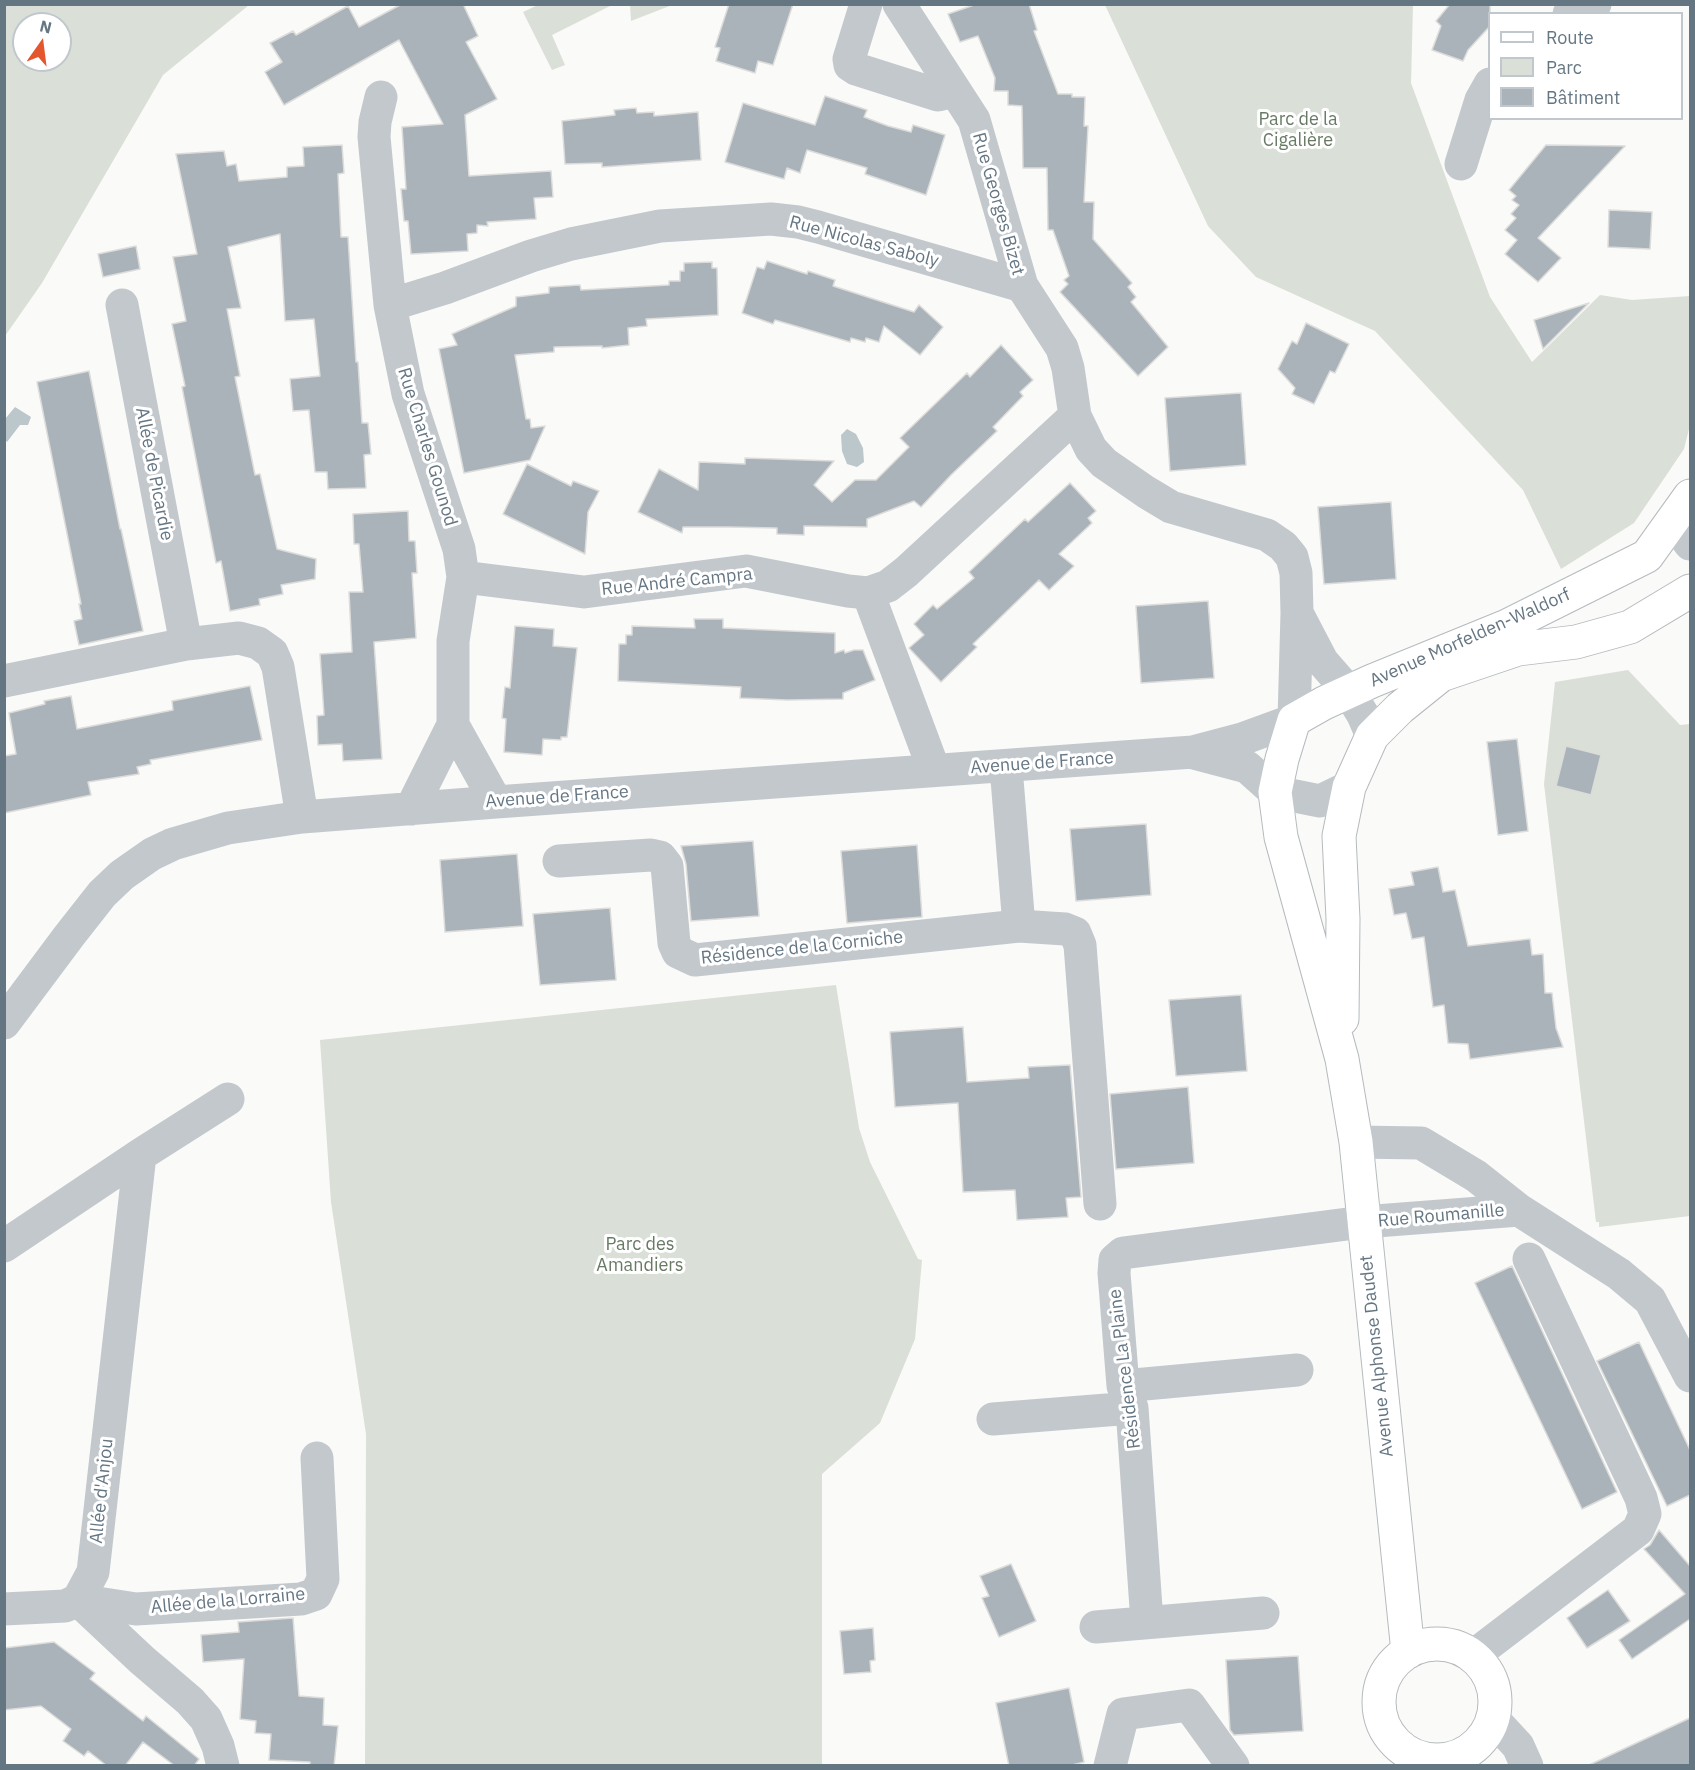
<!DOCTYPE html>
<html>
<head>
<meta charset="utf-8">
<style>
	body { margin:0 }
	#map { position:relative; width:1695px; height:1770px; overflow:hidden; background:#fafaf8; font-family:"IBM Plex Sans",sans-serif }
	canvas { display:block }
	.frame { position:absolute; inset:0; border:6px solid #657683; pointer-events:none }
	.legend { position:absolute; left:1488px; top:12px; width:195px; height:108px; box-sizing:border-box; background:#fff; border:2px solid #c1c8cd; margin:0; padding:8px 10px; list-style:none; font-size:18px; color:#657683 }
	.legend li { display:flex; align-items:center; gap:12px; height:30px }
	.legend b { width:30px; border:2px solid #c1c8cd }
	.north { position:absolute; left:12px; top:12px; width:60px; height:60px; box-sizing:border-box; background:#fff; border:2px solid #c1c8cd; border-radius:50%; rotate:14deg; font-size:16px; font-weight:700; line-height:24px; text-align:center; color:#657683 }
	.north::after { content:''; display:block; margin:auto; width:21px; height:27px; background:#e4572e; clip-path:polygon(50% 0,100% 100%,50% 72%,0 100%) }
</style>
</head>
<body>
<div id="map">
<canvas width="1695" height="1770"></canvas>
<div class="frame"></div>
<ul class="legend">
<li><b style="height:8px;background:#fff"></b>Route</li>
<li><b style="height:16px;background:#dadfd7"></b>Parc</li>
<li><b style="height:16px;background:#aab3b9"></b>Bâtiment</li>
</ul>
<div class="north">N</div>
</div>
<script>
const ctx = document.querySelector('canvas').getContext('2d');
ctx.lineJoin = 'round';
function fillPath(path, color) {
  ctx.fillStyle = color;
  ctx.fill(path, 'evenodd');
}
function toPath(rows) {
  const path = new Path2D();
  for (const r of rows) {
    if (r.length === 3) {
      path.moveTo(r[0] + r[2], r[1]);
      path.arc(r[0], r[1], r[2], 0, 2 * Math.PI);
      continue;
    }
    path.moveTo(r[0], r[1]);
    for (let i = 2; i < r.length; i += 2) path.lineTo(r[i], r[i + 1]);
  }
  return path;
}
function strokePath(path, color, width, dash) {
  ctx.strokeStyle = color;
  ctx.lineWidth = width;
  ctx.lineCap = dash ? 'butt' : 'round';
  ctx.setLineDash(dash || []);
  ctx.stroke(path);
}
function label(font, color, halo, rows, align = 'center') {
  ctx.font = font + ' "IBM Plex Sans",sans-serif';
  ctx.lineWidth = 6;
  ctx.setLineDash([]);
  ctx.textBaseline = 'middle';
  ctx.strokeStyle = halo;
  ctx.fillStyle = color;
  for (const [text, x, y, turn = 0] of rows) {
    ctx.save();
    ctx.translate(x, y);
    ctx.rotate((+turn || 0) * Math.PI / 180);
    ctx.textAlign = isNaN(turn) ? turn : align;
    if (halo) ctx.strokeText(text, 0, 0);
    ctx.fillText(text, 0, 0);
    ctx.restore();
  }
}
const green = toPath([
	[5,4,249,5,163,75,42,283,5,336],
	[24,24,60,24,60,60,24,60],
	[630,4,672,4,672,5,631,21],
	[538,5,538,4,612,5,552,35,565,65,552,70,523,12],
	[1105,5,1413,5,1411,83,1490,297,1532,362,1600,295,1632,300,1690,296,1690,425,1684,449,1634,523,1561,569,1523,490,1375,331,1256,277,1208,226],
	[1628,670,1680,725,1690,724,1690,1216,1599,1227,1599,1222,1596,1222,1544,784,1555,682],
	[836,985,859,1128,870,1162,918,1259,922,1260,915,1339,880,1423,822,1474,822,1765,365,1765,366,1434,331,1202,320,1040]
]);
const water = toPath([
	[15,407,31,417,28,425,20,425,7,442,5,440,5,419],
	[847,429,856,434,863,448,864,462,857,467,847,464,842,451,841,435]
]);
const building = toPath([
	[402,4,463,4,478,36,466,42,497,99,465,115,469,176,551,171,553,197,534,198,536,219,487,222,488,226,477,225,477,233,467,234,468,251,411,254,408,221,404,221,401,189,406,189,402,127,443,124,399,40,284,105,265,72,282,62,270,43,293,31,296,35,348,6,359,27,402,4],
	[729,4,793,4,773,65,758,61,755,73,716,61,720,48,715,47,729,4],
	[977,4,1029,4,1037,30,1034,31,1058,94,1072,94,1072,97,1085,97,1084,126,1088,126,1084,202,1094,202,1093,239,1132,283,1128,287,1136,297,1131,302,1168,347,1138,376,1060,292,1068,284,1064,280,1069,276,1053,230,1048,230,1047,168,1023,168,1022,106,1008,105,1008,91,994,91,995,78,978,36,960,42,948,14,977,4],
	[1450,4,1490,4,1490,26,1468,50,1463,61,1432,50,1441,26,1436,21,1450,4],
	[825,96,867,110,864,117,888,126,911,132,913,125,945,135,926,195,865,174,867,168,807,150,800,173,787,168,784,179,725,162,743,103,815,125,825,96],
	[636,108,637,113,654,112,654,116,698,112,701,160,602,167,602,163,565,164,562,121,615,115,614,110,636,108],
	[342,145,344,173,338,174,341,237,348,237,356,362,358,362,362,423,368,423,371,454,364,455,366,488,328,489,327,472,315,472,309,410,293,411,290,379,320,376,314,319,285,321,280,234,228,247,241,308,227,309,240,376,235,377,255,475,260,474,277,549,316,559,315,579,281,585,283,594,259,599,260,605,230,611,221,561,216,563,182,387,185,386,172,324,186,321,173,257,197,254,176,154,224,151,227,166,236,164,239,181,287,177,287,167,304,166,303,147,342,145],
	[1546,145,1625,146,1538,238,1561,258,1538,282,1505,254,1517,240,1505,230,1516,218,1511,214,1519,205,1512,200,1516,196,1509,190,1546,145],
	[1609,210,1652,212,1650,249,1608,247,1609,210],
	[136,246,140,269,103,277,98,254,136,246],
	[767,261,807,274,808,271,835,280,833,286,914,312,919,305,943,327,920,355,884,326,879,342,866,338,865,342,851,338,850,342,775,320,773,324,742,313,757,267,764,269,767,261],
	[712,262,712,268,717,268,718,315,646,319,647,326,628,328,629,345,602,348,602,346,554,347,554,352,515,355,526,419,530,419,531,428,545,426,530,460,464,473,439,349,457,345,452,334,516,306,516,297,549,293,549,287,580,285,581,290,669,285,669,281,680,281,680,271,684,271,684,263,712,262],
	[1589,303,1543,349,1534,320,1589,303],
	[1306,323,1349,344,1335,373,1330,371,1314,404,1292,394,1295,388,1278,369,1292,341,1297,344,1306,323],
	[1001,345,1033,380,1020,392,1023,396,993,427,997,431,951,475,921,507,914,501,867,519,867,527,804,526,804,535,777,534,777,528,729,527,683,527,682,533,638,512,659,469,698,490,699,462,745,464,745,458,834,461,814,485,832,502,855,480,876,480,909,447,900,438,967,373,970,377,1001,345],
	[89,371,120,529,121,529,143,631,79,645,74,621,82,619,79,604,81,604,37,382,89,371],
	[1241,393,1246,465,1170,471,1165,398,1241,393],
	[527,464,571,486,573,481,599,491,588,512,585,554,503,514,527,464],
	[1070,483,1096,511,1088,518,1092,523,1059,554,1074,566,1049,590,1039,580,973,644,977,647,941,682,909,648,924,635,914,624,933,605,937,609,974,578,969,572,1025,519,1028,522,1070,483],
	[1391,502,1396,579,1324,584,1318,507,1391,502],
	[408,511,409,541,415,541,417,573,412,573,416,638,374,642,382,759,343,761,342,744,318,745,317,716,324,715,320,654,352,652,349,592,363,592,359,544,354,544,353,514,408,511],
	[1208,601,1214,678,1141,683,1136,606,1208,601],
	[694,619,723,619,723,628,835,633,835,653,844,650,845,653,854,650,863,650,875,680,843,693,843,699,787,700,740,698,741,687,618,681,619,644,626,644,626,635,632,635,632,626,695,628,694,619],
	[515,626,554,629,553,646,577,648,567,737,561,737,561,740,543,739,542,755,504,752,506,719,502,718,505,687,510,688,515,626],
	[250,686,262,740,150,760,151,764,137,767,139,774,88,782,91,795,4,813,4,756,16,754,9,713,45,704,44,701,71,696,77,729,173,710,172,701,250,686],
	[1517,739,1528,831,1498,835,1487,742,1517,739],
	[1566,746,1601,755,1591,795,1556,786,1566,746],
	[1146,824,1151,895,1076,901,1070,829,1146,824],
	[753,841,759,916,691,921,686,864,681,846,753,841],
	[917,845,922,917,847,923,841,851,917,845],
	[517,854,523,926,445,932,440,860,517,854],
	[1438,867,1443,892,1455,890,1468,946,1530,939,1532,955,1543,954,1545,993,1552,993,1556,1028,1563,1047,1470,1059,1468,1044,1448,1043,1444,1005,1433,1007,1424,937,1412,939,1406,913,1394,915,1389,889,1414,885,1411,872,1438,867],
	[610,908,616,980,540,985,533,914,610,908],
	[1241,995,1247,1071,1176,1076,1169,1000,1241,995],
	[963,1027,967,1082,1029,1078,1028,1067,1070,1065,1081,1197,1066,1198,1068,1217,1017,1220,1015,1190,963,1192,958,1103,895,1107,890,1032,963,1027],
	[1188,1087,1194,1163,1116,1169,1110,1094,1188,1087],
	[1512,1266,1617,1492,1582,1509,1475,1283,1512,1266],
	[1639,1342,1690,1450,1690,1495,1667,1506,1597,1361,1639,1342],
	[1659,1530,1690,1566,1690,1619,1632,1659,1619,1640,1685,1594,1644,1549,1650,1545,1659,1530],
	[1011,1564,1036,1621,999,1637,982,1598,989,1596,980,1576,1011,1564],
	[1608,1590,1630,1621,1587,1648,1567,1618,1608,1590],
	[293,1618,299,1696,324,1698,323,1725,338,1726,334,1766,310,1766,310,1762,269,1760,271,1734,255,1733,256,1721,240,1719,244,1659,203,1662,201,1635,239,1632,238,1622,293,1618],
	[873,1628,875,1660,870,1661,871,1672,844,1674,840,1631,873,1628],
	[54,1642,95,1673,90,1679,143,1721,146,1716,199,1759,194,1766,175,1766,143,1742,125,1766,107,1766,88,1751,84,1756,63,1741,71,1729,41,1706,4,1710,4,1648,54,1642],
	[1298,1656,1303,1731,1234,1735,1230,1730,1226,1660,1298,1656],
	[1069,1688,1084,1762,1068,1766,1009,1766,996,1703,1069,1688],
	[1690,1718,1690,1766,1587,1766,1690,1718]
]);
const minor = toPath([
	[866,4,849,59,850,65,856,69,938,95,955,91],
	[1569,14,1595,4],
	[381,97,375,122,374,137,390,305,408,394,459,549,463,577,453,641,453,725,411,809],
	[1461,164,1481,100,1490,84],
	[122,305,186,644,239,638,258,643,272,653,278,667,302,817],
	[390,305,445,288,531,256,571,244,660,226,771,219,798,222,818,227,1022,286],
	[1673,521,1690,544],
	[463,577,584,592,746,571,848,591,868,593,888,586,906,572,1075,416],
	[868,593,934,770],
	[1298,615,1322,661,1349,692,1363,715,1372,736],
	[4,681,186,644],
	[453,725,496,802],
	[1194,753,1247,767,1275,792,1320,801,1349,787],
	[1006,767,1019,926],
	[559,861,651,855,660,857,667,866,674,943,678,952,695,960,1019,926,1065,929,1075,933,1080,945,1100,1204],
	[4,1023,69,936,102,894,122,875,152,854,173,844,228,828,302,817,496,802,1193,752,1242,739,1294,720,1297,613,1296,573,1292,557,1283,546,1267,535,1171,507,1146,492,1104,463,1091,449,1075,416,1068,368,1062,348,1022,286,974,120,899,4],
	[1356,1142,1421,1143,1476,1176,1519,1210,1619,1274,1650,1300,1690,1376],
	[140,1155,93,1572,78,1600,142,1660,190,1701,206,1719,218,1746,223,1766],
	[4,1246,140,1155,228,1099],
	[1123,1386,1297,1370],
	[993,1419,1132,1408],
	[4,1609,65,1606,78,1600,136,1609,301,1599,316,1594,323,1579,317,1458],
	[1147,1622,1132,1408,1123,1386,1114,1273,1115,1260,1123,1253,1363,1222,1519,1210],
	[1096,1627,1263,1613],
	[1473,1656,1638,1530,1645,1514,1641,1498,1529,1259],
	[1493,1719,1518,1746,1527,1766],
	[1110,1766,1123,1714,1189,1705,1233,1766]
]);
const major = toPath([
	[1342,1019,1343,919,1339,836,1349,787,1372,736,1400,708,1441,675,1518,649,1576,642,1630,627,1690,591],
	[1437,1702,58],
	[1408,1652,1356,1142,1342,1059,1281,837,1275,792,1282,759,1294,720,1324,703,1372,681,1507,626,1647,556,1690,496]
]);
const parkNames = [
	["Parc de la",1298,120],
	["Cigalière",1298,141],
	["Parc des",640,1245],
	["Amandiers",640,1266]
];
const streetNames = [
	["Rue Georges Bizet",998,204,74],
	["Rue Nicolas Saboly",864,242,15],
	["Rue Charles Gounod",427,447,73],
	["Allée de Picardie",154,474,79],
	["Rue André Campra",677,582,-6],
	["Avenue Morfelden-Waldorf",1470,638,-24],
	["Avenue de France",1042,763,-4],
	["Avenue de France",557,797,-4],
	["Résidence de la Corniche",802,948,-6],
	["Rue Roumanille",1441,1216,-5],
	["Avenue Alphonse Daudet",1377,1356,-96],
	["Résidence La Plaine",1125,1369,-97],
	["Allée d'Anjou",102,1491,-84],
	["Allée de la Lorraine",228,1601,-5]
];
fillPath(green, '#dadfd7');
fillPath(water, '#bbc7cb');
fillPath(building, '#aab3b9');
strokePath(building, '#dcdcda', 1.5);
strokePath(major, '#b5babe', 35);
strokePath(minor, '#c3c8cc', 33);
strokePath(major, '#fff', 33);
label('18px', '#687a64', '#fff', parkNames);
label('18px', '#657683', '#fff', streetNames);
</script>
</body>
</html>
